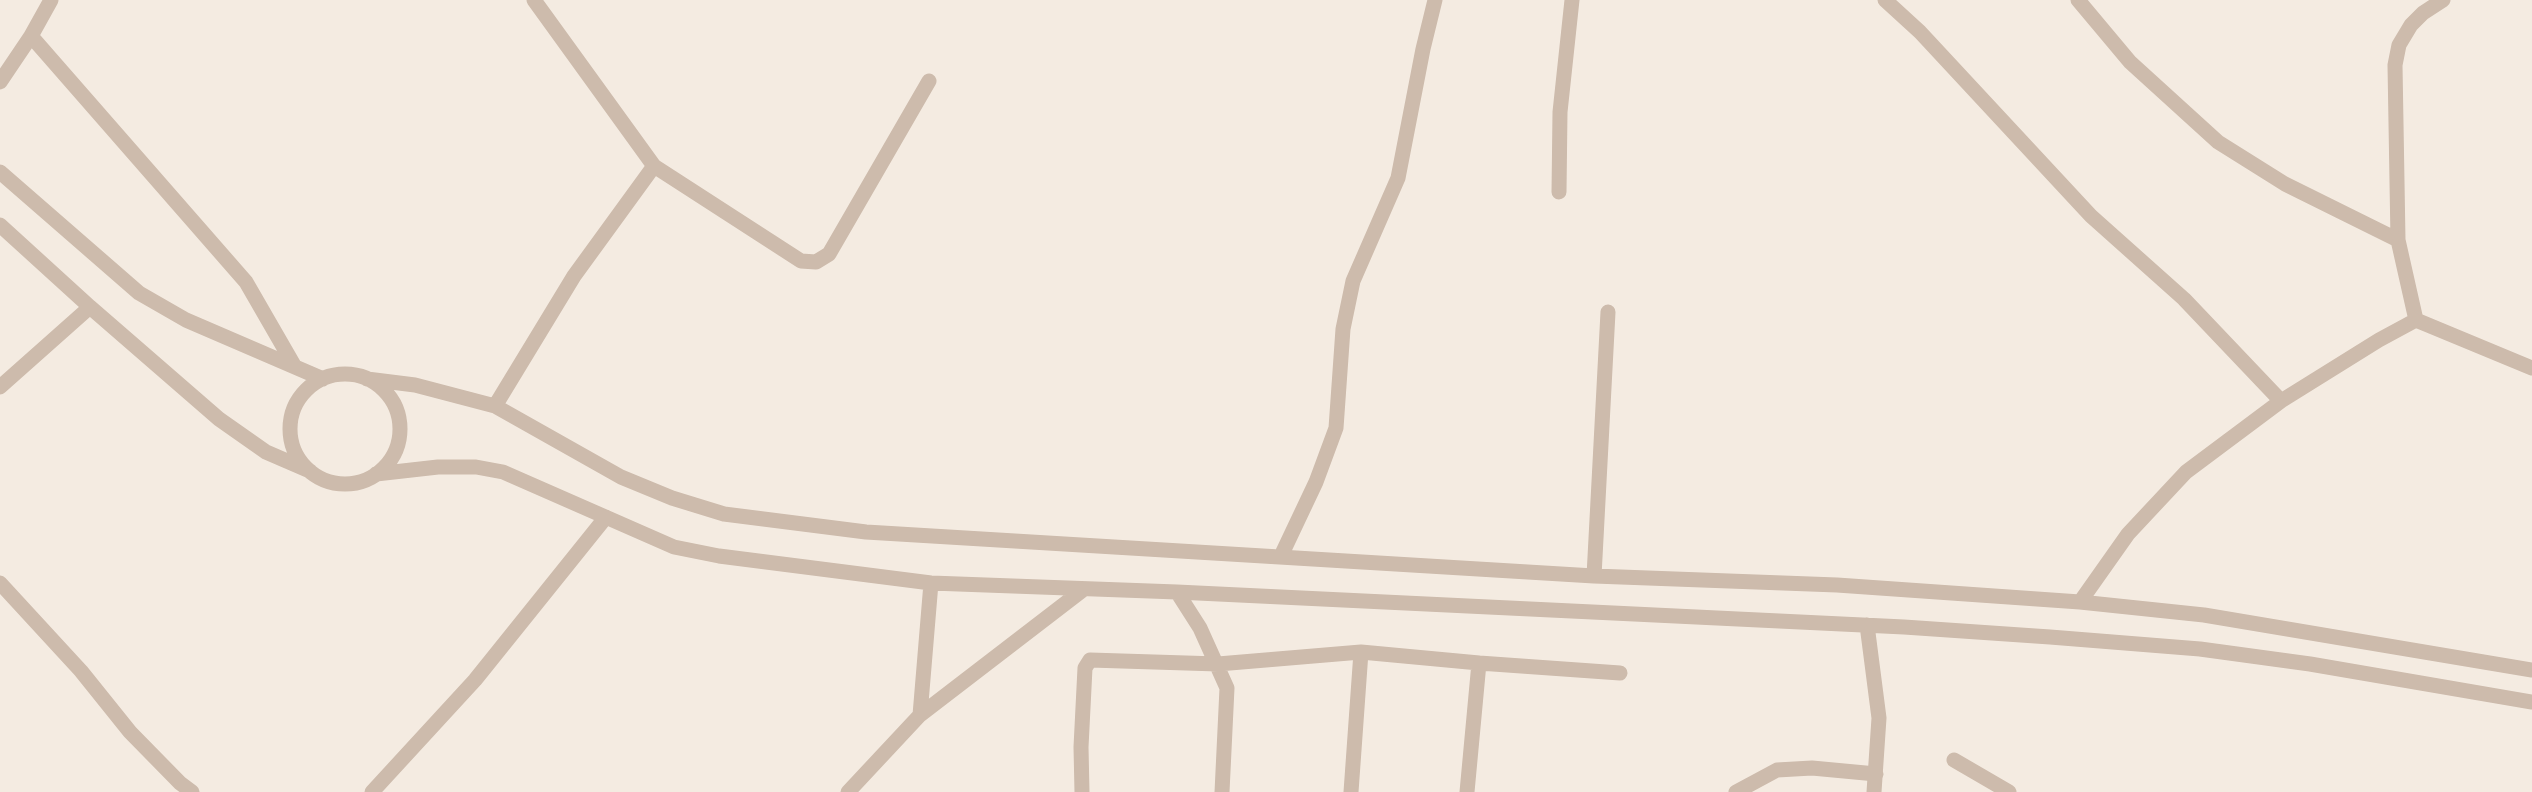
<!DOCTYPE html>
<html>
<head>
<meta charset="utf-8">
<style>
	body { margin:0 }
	canvas { display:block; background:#f4ebe1 }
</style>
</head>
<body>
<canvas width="2532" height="792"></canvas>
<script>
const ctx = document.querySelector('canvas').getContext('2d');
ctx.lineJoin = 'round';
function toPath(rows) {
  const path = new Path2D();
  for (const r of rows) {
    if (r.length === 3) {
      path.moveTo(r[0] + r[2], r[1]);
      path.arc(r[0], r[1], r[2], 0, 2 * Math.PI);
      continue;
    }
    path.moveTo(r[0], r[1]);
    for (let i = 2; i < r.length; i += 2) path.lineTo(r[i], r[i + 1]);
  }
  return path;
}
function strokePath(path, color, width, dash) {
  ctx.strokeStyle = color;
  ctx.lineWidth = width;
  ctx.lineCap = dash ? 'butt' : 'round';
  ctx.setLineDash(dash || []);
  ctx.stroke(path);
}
const minor = toPath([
	[534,0,654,166,801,261,816,262,829,254,929,81],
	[1885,0,1920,32,2091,216,2184,299,2281,401],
	[2078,0,2130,62,2218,142,2285,184,2398,240],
	[31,36,246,282,295,367],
	[0,82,31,36,51,0],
	[0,172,139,293,186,320,323,379],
	[1559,192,1560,112,1572,0],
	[0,225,90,307,219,419,266,452,310,471],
	[2416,320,2398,240,2395,65,2399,45,2411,25,2423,13,2443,0],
	[345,429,55],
	[367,379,415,385,495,406,621,477,672,498,724,514,866,532,1594,576,1837,585,2080,602,2204,615,2532,670],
	[0,387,90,307],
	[495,406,574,276,654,166],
	[376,474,438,467,476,467,503,472,674,547,719,556,931,583,1177,592,1904,627,2050,637,2200,649,2310,664,2532,702],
	[1281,556,1316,482,1336,428,1343,329,1353,281,1398,178,1423,49,1435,0],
	[1594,576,1608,312],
	[0,583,81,671,130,732,180,783,192,792],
	[1177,592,1200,628,1227,688,1222,792],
	[2080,602,2128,534,2186,472,2281,401,2379,340,2416,320,2532,368],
	[1867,625,1879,718,1874,792],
	[1479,663,1620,673],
	[920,715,931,583],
	[1954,760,2009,792],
	[372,792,475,680,606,517],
	[848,792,920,715,1084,589],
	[1082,792,1081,747,1085,668,1090,660,1218,664,1361,652,1479,663,1467,792],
	[1351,792,1361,652],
	[1736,792,1777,770,1812,768,1876,774]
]);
strokePath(minor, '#cdbbac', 15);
</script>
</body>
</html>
